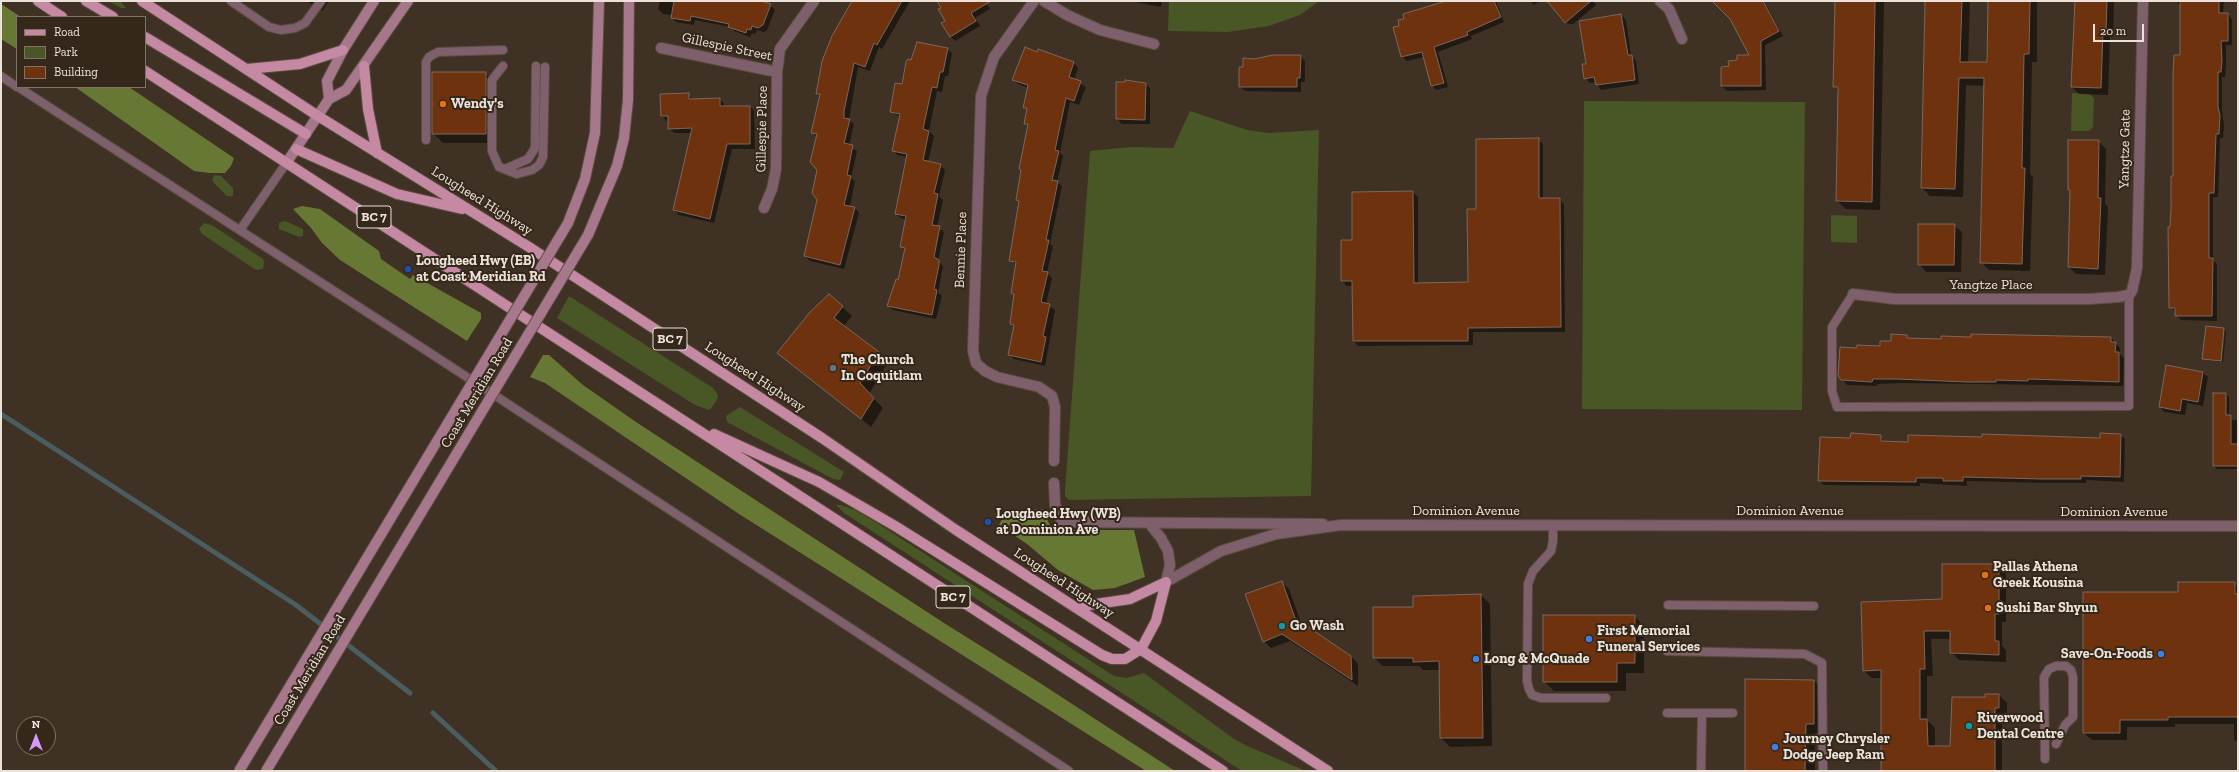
<!DOCTYPE html>
<html>
<head>
<meta charset="utf-8">
<style>
	body { margin:0 }
	#map { position:relative; width:2239px; height:772px; overflow:hidden; background:#3f3123; font-family:"Zilla Slab",serif }
	canvas { display:block }
	.frame { position:absolute; inset:0; border:2px solid #ebe3da; pointer-events:none }
	.legend { position:absolute; left:16px; top:16px; width:130px; height:72px; box-sizing:border-box; background:#35271a; border:1px solid #7e7267; margin:0; padding:5px 7px; list-style:none; font-size:12px; color:#ebe3da }
	.legend li { display:flex; align-items:center; gap:8px; height:20px }
	.legend b { width:20px; border:1px solid #7e7267 }
	.north { position:absolute; left:16px; top:716px; width:40px; height:40px; box-sizing:border-box; background:#35271a; border:1px solid #7e7267; border-radius:50%; rotate:0deg; font-size:11px; font-weight:700; line-height:16px; text-align:center; color:#ebe3da }
	.north::after { content:''; display:block; margin:auto; width:14px; height:18px; background:#d59bfb; clip-path:polygon(50% 0,100% 100%,50% 72%,0 100%) }
	.scale { position:absolute; left:2093px; top:24px; width:51px; height:18px; box-sizing:border-box; border:2px solid #ebe3da; border-top:0; padding-left:5px; font-size:12px; line-height:14px; white-space:nowrap; color:#ebe3da; -webkit-text-stroke:3px #35271a; paint-order:stroke }
</style>
</head>
<body>
<div id="map">
<canvas width="2239" height="772"></canvas>
<div class="frame"></div>
<ul class="legend">
<li><b style="height:5px;background:#c689a3"></b>Road</li>
<li><b style="height:11px;background:#495626"></b>Park</li>
<li><b style="height:11px;background:#6e330e"></b>Building</li>
</ul>
<div class="north">N</div>
<div class="scale">20 m</div>
</div>
<script>
const ctx = document.querySelector('canvas').getContext('2d');
ctx.lineJoin = 'round';
function fillPath(path, color) {
  ctx.fillStyle = color;
  ctx.fill(path, 'evenodd');
}
function toPath(rows) {
  const path = new Path2D();
  for (const r of rows) {
    path.moveTo(r[0], r[1]);
    for (let i = 2; i < r.length; i += 2) path.lineTo(r[i], r[i + 1]);
  }
  return path;
}
function strokePath(path, color, width, dash) {
  ctx.strokeStyle = color;
  ctx.lineWidth = width;
  ctx.lineCap = dash ? 'butt' : 'round';
  ctx.setLineDash(dash || []);
  ctx.stroke(path);
}
function label(font, color, halo, rows, align = 'center') {
  ctx.font = font + ' "Zilla Slab",serif';
  ctx.lineWidth = 4;
  ctx.setLineDash([]);
  ctx.textBaseline = 'middle';
  ctx.strokeStyle = halo;
  ctx.fillStyle = color;
  for (const [text, x, y, turn = 0] of rows) {
    ctx.save();
    ctx.translate(x, y);
    ctx.rotate((+turn || 0) * Math.PI / 180);
    ctx.textAlign = isNaN(turn) ? turn : align;
    if (halo) ctx.strokeText(text, 0, 0);
    ctx.fillText(text, 0, 0);
    ctx.restore();
  }
}
const green = toPath([
	[108,1,120,1,126,8,121,8],
	[1169,1,1319,1,1300,15,1269,26,1228,32,1168,31],
	[2072,93,2090,94,2094,98,2093,127,2089,131,2071,131],
	[1584,101,1805,102,1802,410,1582,409],
	[1190,111,1247,130,1269,133,1319,130,1311,496,1069,500,1065,496,1065,490,1090,151,1130,147,1173,148],
	[215,175,221,176,233,188,233,196,227,196,214,183,212,179],
	[1831,215,1857,216,1857,243,1831,242],
	[285,221,303,229,303,236,299,237,279,229,279,223],
	[204,223,212,225,263,259,264,261,263,269,256,270,202,234,199,229],
	[569,296,713,388,717,393,718,398,713,406,709,410,695,405,557,318],
	[740,407,844,472,840,480,833,479,727,422,726,416],
	[836,505,841,505,857,511,877,523,1114,676,1127,678,1144,673,1234,739,1247,746,1306,771,1242,771,844,513]
]);
const forest = toPath([
	[1,4,21,17,17,17,17,49,1,39],
	[75,87,129,87,234,158,231,166,225,173,209,173,194,171],
	[302,206,320,209,379,251,381,259,410,279,413,275,481,313,481,319,467,341,340,260,322,243,311,228,293,209],
	[543,355,549,355,583,385,636,422,944,623,1040,683,1175,771,1146,771,739,514,545,383,530,377],
	[1042,509,1051,527,1058,530,1134,530,1145,577,1115,588,1093,590,1058,570,1027,544,999,525,1002,519,994,514]
]);
const shadow = toPath([
	[307,1,329,1,322,11],
	[660,1,758,1,770,5,775,10,767,30,764,32,757,30,755,34,752,33,750,37,734,31,730,27,695,20,694,25,676,22,672,18,672,15,663,14,658,9],
	[854,1,910,1,882,49,879,47,870,71,858,67,849,120,854,124,849,146,857,151,851,178,855,181,850,207,855,208,859,213,844,269,810,261,805,256,818,199,817,137,812,133,820,96,817,94],
	[938,1,985,1,990,9,975,18,980,26,955,41,950,36,943,8],
	[1130,1,1162,1,1161,7],
	[1447,1,1496,1,1504,22,1471,36,1472,39,1438,52,1448,87,1436,90,1432,85,1424,57,1407,61,1402,57,1395,28,1400,26,1405,19],
	[1530,1,1540,1,1534,5],
	[1549,1,1593,1,1596,5,1573,24,1568,24],
	[1713,1,1764,1,1783,36,1765,45,1766,90,1727,91,1722,86,1730,67,1750,56,1731,18],
	[1836,1,1884,1,1880,210,1846,209,1837,201,1839,91,1834,86],
	[1926,1,1970,1,1968,63,1988,63,1989,1,2037,1,2037,62,2032,62,2030,174,2033,177,2030,271,1989,270,1981,262,1985,86,1966,85,1963,197,1930,196,1922,188],
	[2075,1,2114,1,2113,37,2110,37,2108,95,2079,94,2072,87],
	[2176,1,2224,1,2223,14,2228,14,2232,19,2232,45,2226,45,2226,65,2225,77,2222,77,2222,111,2224,126,2223,138,2220,138,2218,197,2213,197,2213,260,2217,264,2217,321,2181,320,2176,315,2176,312,2170,307,2169,246,2172,177,2174,177,2173,133,2175,56,2181,56,2181,6],
	[1621,15,1626,20,1631,56,1636,61,1639,84,1601,90,1596,82,1590,83,1585,78,1587,64],
	[947,49,952,53,948,76,945,76,942,92,937,91,929,131,934,136,928,162,940,165,945,170,939,196,943,200,937,227,944,232,938,261,943,266,938,293,942,296,936,319,893,310,888,306,899,281,906,251,901,246,906,220,901,218,896,214,908,157,897,155,893,150,900,117,891,112,912,61],
	[1038,50,1074,63,1078,68,1074,80,1086,87,1079,105,1070,102,1060,153,1063,156,1057,182,1062,186,1050,244,1053,246,1047,273,1052,278,1046,304,1055,310,1045,366,1014,359,1009,354,1015,328,1011,324,1015,295,1012,293,1017,265,1010,260,1020,203,1017,200,1021,170,1020,169,1028,127,1025,123,1027,111,1024,107,1029,88,1018,84,1014,79],
	[1300,56,1305,61,1305,82,1301,82,1301,92,1245,91,1240,86,1244,68,1254,60],
	[485,73,495,82,495,143,443,143,433,133],
	[1138,81,1145,84,1150,88,1150,124,1122,124,1117,119,1117,83],
	[688,94,693,100,720,99,724,104,724,107,750,106,754,111,755,149,732,149,714,223,679,215,674,210,692,133,674,133,669,128,669,120,666,121,662,116],
	[1538,139,1543,144,1543,199,1559,199,1564,204,1565,332,1473,332,1473,345,1358,346,1354,341,1353,286,1347,286,1342,281,1353,241,1413,192,1418,197,1418,284,1469,283,1477,210],
	[2098,141,2106,149,2105,204,2108,207,2105,275,2076,274,2069,267,2071,192,2069,189],
	[1954,225,1962,232,1961,272,1926,272,1919,264],
	[829,295,852,316,844,326,888,362,869,394,883,408,871,427,779,353],
	[2206,327,2224,329,2220,362,2205,360,2203,358],
	[2225,330,2226,331,2223,362,2222,362],
	[1972,335,2111,338,2120,348,2120,354,2124,358,2123,386,1902,383,1877,384,1877,386,1847,385,1839,376,1857,349,1880,347,1906,336,1910,339,1942,340,1972,338],
	[2167,366,2203,373,2208,377,2203,406,2187,403,2185,415,2164,412,2160,407],
	[2226,394,2229,397,2229,416,2233,420,2238,420,2238,469,2217,469,2214,466],
	[2121,435,2125,439,2124,482,2086,480,2086,483,2047,483,1967,481,1967,486,1920,483,1920,486,1824,485,1819,481,1851,439,1880,436,1885,442,1909,443,2101,439],
	[1999,565,2006,573,2006,622,2002,622,2002,646,2006,650,2006,662,1959,660,1951,652,1951,639,1931,639,1933,676,1927,676,1927,720,1935,728,1935,747,1951,747,1999,695,2007,703,2007,715,2002,715,2002,771,1882,771,1882,678,1872,678,1864,671,1943,600],
	[1281,582,1289,589,1301,623,1351,656,1358,664,1358,686,1290,641,1271,648,1264,641],
	[2234,583,2238,587,2238,743,2234,739,2234,724,2175,724,2175,727,2127,727,2127,740,2092,740,2084,733,2179,593],
	[1481,595,1490,604,1492,746,1450,747,1441,738,1440,670,1423,670,1419,666,1383,666,1374,658,1414,608],
	[1634,616,1644,626,1644,673,1626,673,1626,691,1554,691,1544,681],
	[1814,681,1824,690,1823,733,1815,733,1815,771,1746,771]
]);
const stream = toPath([
	[1,414,296,605,410,693],
	[433,713,496,771]
]);
const building = toPath([
	[674,1,761,1,771,4,763,25,758,28,752,26,751,30,747,29,746,33,728,27,729,24,691,16,690,21,671,18,674,1],
	[852,1,902,1,877,45,874,43,865,67,854,63,844,111,844,118,850,119,844,143,853,145,847,175,851,176,844,205,855,207,840,265,804,256,817,200,812,193,817,170,810,162,817,134,811,133,820,94,816,94,822,61,832,36,852,1],
	[937,1,991,1,971,13,976,21,950,37,941,23,945,21,938,9,941,8,937,1],
	[1446,1,1494,1,1501,17,1467,32,1468,35,1434,47,1444,83,1431,86,1422,52,1401,57,1393,27,1399,26,1398,20,1404,19,1403,14,1446,1],
	[1547,1,1591,1,1565,23,1547,1],
	[1712,1,1763,1,1779,31,1761,41,1761,86,1721,86,1721,67,1729,66,1728,61,1737,60,1737,55,1749,55,1730,19,1712,1],
	[1835,1,1875,1,1872,202,1836,201,1838,87,1833,87,1835,1],
	[1925,1,1962,1,1960,62,1987,62,1988,1,2030,1,2029,54,2024,54,2022,168,2025,168,2022,264,1980,263,1984,78,1959,78,1955,189,1921,188,1925,1],
	[2075,1,2107,1,2106,30,2103,30,2101,88,2071,87,2075,1],
	[2180,1,2219,1,2219,13,2228,13,2228,41,2221,41,2222,60,2221,72,2218,72,2218,106,2220,116,2219,134,2216,134,2214,193,2209,193,2209,258,2213,258,2212,316,2175,316,2175,308,2169,308,2168,227,2170,227,2171,208,2171,176,2173,176,2173,74,2174,55,2180,55,2180,1],
	[1621,14,1628,55,1632,55,1635,80,1596,85,1594,77,1584,79,1582,64,1586,64,1579,21,1621,14],
	[917,42,948,48,943,72,940,72,937,88,932,87,923,129,929,131,923,160,941,164,934,193,938,194,932,225,940,226,934,257,939,260,939,265,934,289,937,290,932,315,887,306,896,279,898,280,905,248,900,247,906,216,895,214,907,154,892,151,900,114,890,112,895,83,902,84,906,62,908,59,911,60,917,42],
	[1025,47,1037,52,1038,49,1074,62,1069,77,1081,81,1074,101,1066,98,1055,150,1059,151,1052,180,1058,181,1046,240,1049,240,1042,271,1048,272,1041,302,1050,304,1043,336,1046,337,1041,362,1008,355,1014,325,1010,324,1014,294,1011,293,1016,262,1009,261,1019,201,1016,200,1021,170,1019,169,1028,124,1024,124,1027,108,1023,108,1028,85,1012,80,1025,47],
	[1273,55,1301,55,1300,78,1297,78,1297,87,1239,87,1239,67,1243,67,1243,58,1254,59,1273,55],
	[432,72,486,72,486,134,432,134,432,72],
	[1125,80,1146,83,1145,120,1116,119,1116,82,1125,82,1125,80],
	[689,93,689,99,720,98,720,106,750,106,750,144,727,144,710,219,673,210,692,128,668,129,668,116,661,116,660,94,689,93],
	[1539,138,1539,198,1560,198,1561,327,1468,328,1468,341,1353,341,1352,281,1341,281,1341,240,1352,240,1352,192,1413,191,1414,283,1468,282,1467,209,1476,209,1476,139,1539,138],
	[2068,140,2099,140,2098,198,2101,198,2098,269,2068,267,2070,190,2068,190,2068,140],
	[1918,224,1955,224,1954,265,1918,265,1918,224],
	[829,294,843,306,834,318,879,352,860,383,874,398,861,419,777,353,810,312,829,294],
	[2206,326,2224,328,2221,361,2202,359,2206,326],
	[1891,334,1907,335,1907,338,1941,339,1941,336,1971,337,1971,334,2111,337,2111,342,2116,342,2115,352,2119,352,2119,382,2028,379,2028,381,1996,380,1996,382,1967,382,1897,379,1873,379,1872,382,1841,380,1838,376,1840,347,1856,348,1857,345,1880,346,1880,341,1891,341,1891,334],
	[2166,365,2203,372,2198,402,2182,399,2180,411,2159,407,2166,365],
	[2213,393,2226,393,2226,415,2231,415,2231,444,2238,444,2238,466,2213,466,2213,393],
	[1851,433,1881,435,1881,441,1908,442,1908,435,1982,437,1982,434,2100,438,2100,433,2121,434,2120,477,2081,476,2081,479,2042,479,1963,477,1963,481,1943,481,1943,478,1916,478,1916,482,1818,481,1820,437,1850,438,1851,433],
	[1942,564,1999,564,1999,614,1995,614,1995,641,1999,641,1999,655,1950,653,1950,631,1924,631,1925,669,1920,669,1920,719,1927,719,1928,746,1950,746,1952,697,1985,697,1985,694,1999,694,1999,708,1995,708,1995,771,1881,771,1881,670,1863,671,1861,602,1942,599,1942,564],
	[1282,581,1295,618,1351,656,1352,680,1282,634,1263,642,1245,594,1282,581],
	[2178,582,2235,582,2235,594,2238,594,2238,717,2168,717,2168,720,2120,720,2120,733,2083,733,2083,592,2178,592,2178,582],
	[1481,594,1483,738,1440,738,1439,661,1413,662,1413,658,1373,658,1373,607,1413,607,1413,596,1481,594],
	[1543,615,1635,615,1635,663,1617,663,1617,682,1543,682,1543,615],
	[1745,679,1814,680,1814,724,1806,724,1805,771,1745,771,1745,679]
]);
const service = toPath([
	[231,1,269,27,281,30,295,28,305,23,321,1],
	[503,66,492,80,492,151,499,167,517,174,532,170,539,165,543,157,545,67],
	[1,76,17,87],
	[18,87,427,351,1069,771],
	[426,140,426,62,429,57,438,52,503,50],
	[505,169,528,159,535,148,536,66],
	[240,230,287,162],
	[1853,294,1832,327,1832,391,1837,407,2129,406,2129,295],
	[1553,525,1553,541,1551,551,1533,571,1528,584,1527,681,1529,689,1532,695,1541,698,1606,698],
	[1668,605,1814,606],
	[1667,651,1805,654,1822,663,1823,771],
	[1667,713,1733,713],
	[2045,759,2044,677,2049,669,2056,666,2066,666,2071,670,2073,677,2073,717,2065,725,2056,744],
	[1701,771,1702,714]
]);
const minor = toPath([
	[1034,1,994,57,981,96,973,351,976,363,985,371,997,377,1039,387,1052,396,1055,407,1054,461],
	[1044,1,1067,15,1100,30,1154,44],
	[1660,1,1669,9,1682,39],
	[661,48,777,72],
	[764,208,772,189,776,169,777,72,780,49,814,1],
	[1853,294,1895,299,2090,299,2118,297,2129,295,2132,291,2137,268,2143,1],
	[1054,483,1055,505,1062,522,1323,524],
	[1149,523,1161,538,1168,551,1170,565,1166,582]
]);
const tertiary = toPath([
	[1166,582,1221,551,1276,534,1341,525,2238,526]
]);
const secondary = toPath([
	[329,99,327,81,343,50,374,1],
	[287,162,329,99,346,90,408,1],
	[568,223,585,179,595,133,599,1],
	[588,235,617,166,624,138,628,100,629,1]
]);
const primary = toPath([
	[38,1,62,17],
	[86,1,113,17],
	[142,1,318,116,529,247,822,438,956,530,1328,771],
	[145,37,306,134],
	[364,66,368,109,377,153],
	[247,69,300,64,343,50],
	[145,71,1223,771],
	[296,149,397,194,462,209],
	[714,434,819,482,895,526,1102,655,1112,659,1125,659,1141,649,1156,621,1166,582],
	[1076,607,1130,599,1166,582]
]);
const secondaryBridge = toPath([
	[239,771,568,223],
	[266,771,588,235]
]);
const markers = [
	[443,104,4,"#e8710a"],
	[408,269,4,"#1a4fb4"],
	[833,368,4,"#6b7280"],
	[988,522,4,"#1a4fb4"],
	[1985,575,4,"#e8710a"],
	[1988,608,4,"#e8710a"],
	[1282,626,4,"#0f9aa8"],
	[1589,639,4,"#3f7fe0"],
	[2161,654,4,"#3f7fe0"],
	[1476,659,4,"#3f7fe0"],
	[1969,726,4,"#0f9aa8"],
	[1775,747,4,"#3f7fe0"]
];
const shields = [
	[374,217,34],
	[670,339,34],
	[953,597,34]
];
const shieldNames = [
	["BC 7",374,217],
	["BC 7",670,339],
	["BC 7",953,597]
];
const streetNames = [
	["Gillespie Street",727,47,12],
	["Gillespie Place",762,129,-89],
	["Yangtze Gate",2125,149,-89],
	["Lougheed Highway",482,201,32],
	["Bennie Place",961,250,-88],
	["Yangtze Place",1991,285],
	["Lougheed Highway",755,377,33],
	["Coast Meridian Road",477,393,-59],
	["Dominion Avenue",1466,511],
	["Dominion Avenue",1790,511],
	["Dominion Avenue",2114,512],
	["Lougheed Highway",1064,583,33],
	["Coast Meridian Road",310,670,-59]
];
const poiNames = [
	["Wendy's",451,104],
	["Lougheed Hwy (EB)",416,261],
	["at Coast Meridian Rd",416,277],
	["The Church",841,360],
	["In Coquitlam",841,376],
	["Lougheed Hwy (WB)",996,514],
	["at Dominion Ave",996,530],
	["Pallas Athena",1993,567],
	["Greek Kousina",1993,583],
	["Sushi Bar Shyun",1996,608],
	["Go Wash",1290,626],
	["First Memorial",1597,631],
	["Funeral Services",1597,647],
	["Save-On-Foods",2153,654,"right"],
	["Long & McQuade",1484,659],
	["Riverwood",1977,718],
	["Dental Centre",1977,734],
	["Journey Chrysler",1783,739],
	["Dodge Jeep Ram",1783,755]
];
fillPath(green, '#495626');
fillPath(forest, '#667833');
fillPath(shadow, '#0007');
strokePath(stream, '#4b5d61', 5);
fillPath(building, '#6e330e');
strokePath(building, '#7c675d', 1);
strokePath(service, '#5b4d40', 10);
strokePath(minor, '#5b4d40', 12);
strokePath(tertiary, '#5b4d40', 12);
strokePath(secondary, '#5b4d40', 12);
strokePath(primary, '#5b4d40', 12);
strokePath(service, '#7e606c', 8);
strokePath(minor, '#7e606c', 10);
strokePath(tertiary, '#7e606c', 10);
strokePath(secondary, '#a7778c', 10);
strokePath(primary, '#c689a3', 10);
strokePath(secondaryBridge, '#5b4d40', 12, []);
strokePath(secondaryBridge, '#a7778c', 10);
for (const [x, y, r, color] of markers) {
  const dot = new Path2D();
  dot.arc(x, y, r, 0, 2 * Math.PI);
  ctx.fillStyle = color;
  ctx.fill(dot);
  strokePath(dot, '#35271a', 1.5);
}
for (const [x, y, w] of shields) {
  const box = new Path2D();
  box.roundRect(x - w / 2, y - 11, w, 22, 3);
  ctx.fillStyle = '#35271a';
  ctx.fill(box);
  strokePath(box, '#ebe3da', 1);
}
label('bold 13px', '#ebe3da', null, shieldNames);
label('14px', '#ebe3da', '#35271a', streetNames);
label('bold 14px', '#ebe3da', '#35271a', poiNames, 'left');
</script>
</body>
</html>
